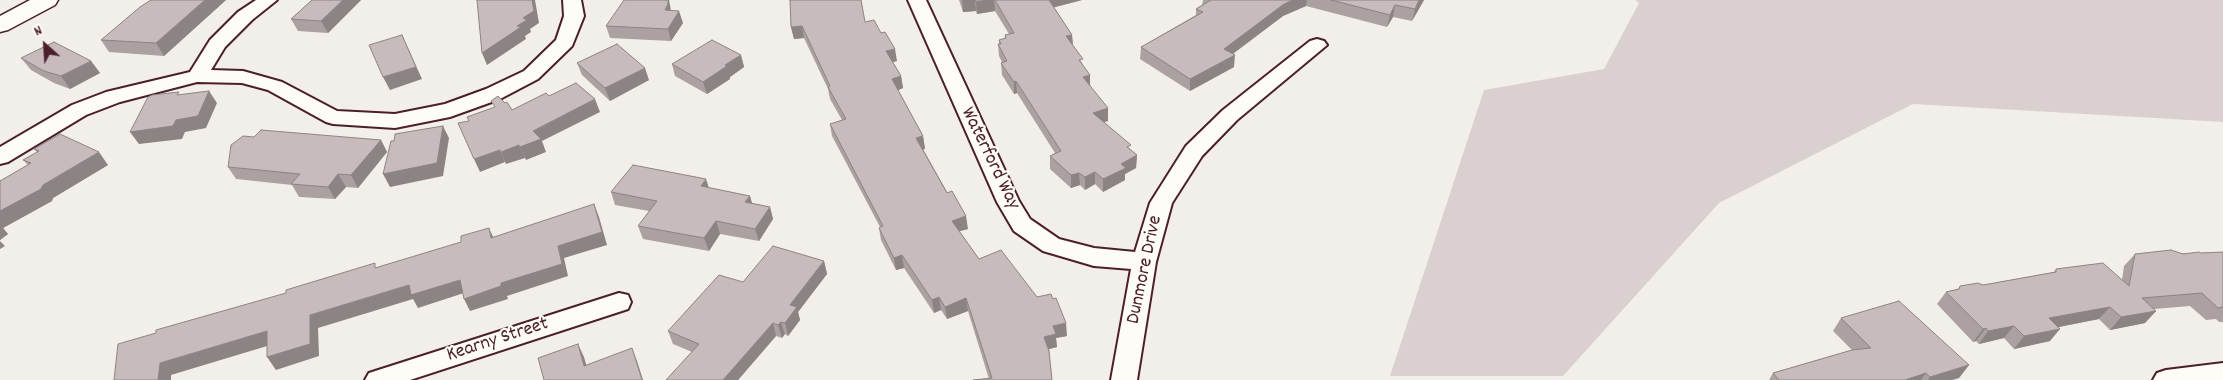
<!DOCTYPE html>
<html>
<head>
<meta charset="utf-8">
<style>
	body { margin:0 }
	#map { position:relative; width:2223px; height:380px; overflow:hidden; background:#f2efeb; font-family:Dekko,sans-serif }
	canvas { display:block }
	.north { position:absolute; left:20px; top:20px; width:50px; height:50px; -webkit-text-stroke:4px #fdfcf7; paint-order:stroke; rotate:334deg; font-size:14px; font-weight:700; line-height:20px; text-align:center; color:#4a1f2b }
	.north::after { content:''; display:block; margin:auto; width:18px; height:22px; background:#4a1f2b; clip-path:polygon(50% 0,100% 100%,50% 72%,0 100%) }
</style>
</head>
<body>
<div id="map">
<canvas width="2223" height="380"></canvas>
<div class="north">N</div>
</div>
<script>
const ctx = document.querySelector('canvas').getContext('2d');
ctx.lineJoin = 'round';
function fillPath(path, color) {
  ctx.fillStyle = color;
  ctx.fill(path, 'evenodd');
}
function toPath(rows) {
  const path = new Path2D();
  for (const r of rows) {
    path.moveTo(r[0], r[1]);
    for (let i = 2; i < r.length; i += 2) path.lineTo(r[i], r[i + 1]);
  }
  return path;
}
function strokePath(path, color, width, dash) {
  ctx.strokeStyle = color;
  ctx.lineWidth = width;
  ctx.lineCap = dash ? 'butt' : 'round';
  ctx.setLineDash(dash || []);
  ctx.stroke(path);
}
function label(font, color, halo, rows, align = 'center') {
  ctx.font = font + ' Dekko,sans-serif';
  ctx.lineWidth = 4.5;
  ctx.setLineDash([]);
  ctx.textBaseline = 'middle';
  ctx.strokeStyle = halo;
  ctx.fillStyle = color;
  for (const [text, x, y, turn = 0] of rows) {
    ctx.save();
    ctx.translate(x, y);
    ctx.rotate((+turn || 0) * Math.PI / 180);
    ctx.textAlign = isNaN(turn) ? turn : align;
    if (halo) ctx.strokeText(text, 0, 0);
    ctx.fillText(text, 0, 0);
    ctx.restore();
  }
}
const green = toPath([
	[1635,0,2223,0,2223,122,1913,104,1719,203,1563,376,1390,376,1484,90,1604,69,1639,3]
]);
const street = toPath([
	[256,0,277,0,252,20,225,47,211,70,243,71,282,82,337,111,395,114,445,104,486,89,524,71,556,40,564,16,563,0,581,0,584,16,572,46,538,79,500,99,450,117,395,128,333,124,326,122,268,90,242,83,197,82,120,102,86,115,8,162,0,164,0,147,72,105,106,92,190,72,210,40,238,12,256,0],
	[908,0,926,0,1019,201,1030,219,1059,239,1094,248,1135,252,1150,203,1186,146,1223,110,1310,41,1317,39,1324,41,1327,45,1237,120,1202,156,1172,203,1156,262,1137,380,1111,380,1131,269,1094,266,1043,251,1014,231,997,202,908,0],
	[619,293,628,295,631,302,628,309,410,380,365,380,369,373,619,293],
	[2223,363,2223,380,2153,380,2157,373,2166,370,2223,363]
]);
const secondary = toPath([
	[30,0,58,0,55,5,8,30,0,32,0,16,30,0]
]);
const wall = toPath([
	[151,0,226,0,164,56,109,52,101,40],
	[312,0,361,0,328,33,298,31,291,19],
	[959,0,1082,0,1054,7,1072,35,1073,46,1083,65,1090,75,1090,85,1108,121,1104,122,1131,150,1137,155,1136,168,1125,174,1125,180,1103,192,1095,184,1085,190,1080,185,1071,188,1050,169,1050,156,1055,153,1017,93,1014,94,1002,75,1001,63,1002,62,999,56,998,44,999,44,999,40,1005,39,1005,35,1009,34,995,11,977,14,976,11,963,12],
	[1203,0,1424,0,1412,21,1393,17,1387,27,1306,6,1283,16,1233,54,1234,67,1190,91,1140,59,1141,47,1196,15,1196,9,1202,5],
	[671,10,683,23,671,41,610,38,606,26],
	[865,22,897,61,893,62,901,76,903,88,898,90,923,136,925,149,923,149,968,229,959,231,979,259,1067,336,1056,338,1057,347,1049,349,1052,380,989,379,968,311,947,319,941,310,934,313,904,268,896,270,881,240,879,228,880,227,832,136,830,124,842,120,830,99,828,89,804,38,794,39,791,27],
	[741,55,744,67,730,77,730,79,707,94,675,76,672,64],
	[21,58,91,61,100,73,70,89,54,83,31,70],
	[577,63,649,80,610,101,582,75],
	[254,137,381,140,387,152,358,188,346,187,335,199,299,197,292,185,236,179,228,167],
	[34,149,108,165,53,198,52,201,3,228,8,234,0,240,0,181,28,165,23,160,37,152],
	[709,188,750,196,752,203,770,207,773,219,759,241,720,234,709,251,643,239,638,226,649,211,615,205,611,192],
	[2223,252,2223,322,2219,322,2216,319,2206,320,2190,306,2154,309,2156,311,2145,323,2110,330,2099,319,2058,327,2050,341,2014,349,2004,338,1979,344,1976,341,1973,342,1937,304,1946,292,1958,289,1960,286,1983,285,2054,272,2056,269,2122,280,2124,266,2135,254,2201,253],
	[824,261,827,274,798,312,800,320,788,336,785,334,782,338,776,336,738,380,666,380,692,352,673,344,668,331,743,282],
	[1841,318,1969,365,1959,378,1952,380,1769,380,1773,373,1852,350,1833,331]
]);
const shadedWall = toPath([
	[205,0,226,0,164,56,156,43],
	[343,0,361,0,328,33,321,21],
	[532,0,535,0,539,23,530,29,531,32,525,36,526,39,487,65,482,53,517,26,523,18],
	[668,0,669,0,672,16,665,10],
	[962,0,975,0,976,11,963,12],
	[988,0,994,0,995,11,977,14,976,2],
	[1047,0,1082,0,1048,9],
	[1293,0,1307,0,1306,6,1283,16,1223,61,1224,49,1284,4],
	[1419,0,1424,0,1412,21,1415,9],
	[1395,5,1393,17,1387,27,1390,15],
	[679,11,683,23,671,41,668,29],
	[802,26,804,38,794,39,791,27],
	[402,35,422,79,390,90,383,77],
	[1072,35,1073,47,1066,36],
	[895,49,897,61,888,63,886,51],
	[741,55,744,67,730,77,730,79,707,94,703,82,725,65],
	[1235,55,1234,67,1190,91,1190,79],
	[91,61,100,73,70,89,61,76],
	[645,68,649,80,610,101,605,88],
	[1090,75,1090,87,1083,77],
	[901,76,903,88,894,92,892,79],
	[1016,81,1017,93,1014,94,1014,82],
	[209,91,217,103,206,128,185,132,182,139,139,144,130,132,176,120],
	[595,99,600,112,542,141,546,152,526,160,520,147,533,131],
	[1108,108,1108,121,1093,125,1093,113],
	[443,126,449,138,443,176,390,187,383,174],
	[923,136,925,149,918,151,916,138],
	[381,140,387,152,358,188,351,175],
	[519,145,525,158,506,164,501,152],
	[500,150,505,162,480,172,474,159],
	[99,152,108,165,53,198,52,201,3,228,8,234,0,240,0,211],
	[1137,155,1136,168,1125,174,1125,180,1103,192,1103,179,1121,164],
	[1095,172,1095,184,1085,190,1085,177],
	[1079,173,1080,185,1071,188,1071,175],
	[338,174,346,187,335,199,328,187],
	[706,179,710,191,701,186],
	[750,196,753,208,745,202],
	[594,204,599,217,607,245,564,258,568,276,507,296,508,299,470,311,464,299,501,283,558,246],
	[770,207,773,219,759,241,755,229],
	[966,216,968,229,953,233,952,221],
	[716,221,720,234,709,251,704,238],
	[489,228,495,241,491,238],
	[0,241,5,246,0,249],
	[902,255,904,268,896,270,894,258],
	[824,261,827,274,798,312,800,320,788,336,785,323,790,305],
	[460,280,467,292,418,308,413,299,318,328,319,356,276,370,267,357,310,315,409,285],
	[939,297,941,310,934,313,932,300],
	[966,298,968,311,947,319,945,307],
	[2110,307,2099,319,2039,331,2049,318],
	[2156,311,2145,323,2110,330,2121,317],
	[781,322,785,334,782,338,778,325],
	[773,323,776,336,738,380,723,380],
	[1066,323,1067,336,1056,338,1057,347,1045,350,1044,337,1053,326],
	[2014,326,2004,338,1979,344,1988,331],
	[1986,328,1976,341,1973,342,1983,329],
	[2060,329,2050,341,2014,349,2024,336],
	[267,331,277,343,171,375,171,380,158,380,160,363],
	[578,344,584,357,590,378,584,366],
	[632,348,637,361,643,380,642,380],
	[1969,365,1959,378,1952,380,1928,380,1930,377],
	[1926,373,1921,380,1905,380]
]);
const building = toPath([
	[151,0,205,0,156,43,101,40,140,7,151,0],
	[312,0,343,0,321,21,291,19,312,0],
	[477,0,532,0,534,11,523,18,527,20,517,26,521,27,482,53,477,0],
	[624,0,668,0,668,4,665,10,679,11,668,29,606,26,624,0],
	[790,0,861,0,865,22,874,20,881,33,885,32,895,49,886,51,901,76,892,79,923,136,916,138,947,193,952,191,966,216,952,221,979,259,1001,250,1037,297,1051,294,1053,299,1056,298,1066,323,1053,326,1056,334,1044,337,1049,351,1052,380,973,380,992,378,966,298,945,307,939,297,932,300,902,255,894,258,879,228,883,226,830,124,846,119,828,87,830,86,802,26,791,27,790,0],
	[975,0,988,0,976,2,975,0],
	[995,0,1049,0,1072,35,1066,36,1083,59,1079,60,1090,75,1083,77,1108,108,1093,113,1131,145,1127,147,1137,155,1121,164,1126,168,1103,179,1095,172,1085,177,1079,173,1071,175,1050,156,1061,151,1016,81,1014,82,1001,63,1007,61,998,44,1001,44,999,40,1006,38,1005,35,1014,33,995,0],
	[1210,0,1293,0,1284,4,1224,49,1235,55,1190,79,1141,47,1203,12,1196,9,1211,0,1210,0],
	[1331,0,1419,0,1415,9,1395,5,1390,15,1331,0],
	[402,35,416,67,383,77,369,45,402,35],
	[712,40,741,55,725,65,727,66,703,82,672,64,712,40],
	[54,42,91,61,61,76,44,71,21,58,54,42],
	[617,44,645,68,605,88,577,63,617,44],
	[576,83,595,99,533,131,541,139,520,147,519,145,501,152,500,150,474,159,458,123,469,121,467,117,495,107,491,101,498,96,505,103,507,102,512,110,546,93,549,96,576,83],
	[209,91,198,116,176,120,173,126,130,132,148,97,152,95,179,92,177,95,209,91],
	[443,126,437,163,383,174,391,141,394,141,395,134,443,126],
	[261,130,381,140,351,175,338,174,328,187,291,184,300,174,228,167,231,145,243,136,254,137,261,130],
	[60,134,99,152,43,185,41,189,0,211,0,181,31,163,23,160,39,151,34,149,60,134],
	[633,165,706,179,701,186,750,196,745,202,770,207,755,229,716,221,704,238,638,226,657,201,611,192,633,165],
	[594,204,602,232,558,246,562,264,501,283,501,286,464,299,460,280,411,295,409,285,310,315,310,344,267,357,267,331,160,363,158,380,114,380,118,344,156,333,156,330,286,293,286,290,375,263,375,268,461,242,461,236,489,228,491,238,594,204],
	[773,246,824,261,790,305,797,307,785,323,781,322,778,325,773,323,723,380,666,380,699,344,668,331,719,275,743,282,773,246],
	[2171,250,2183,254,2199,252,2201,253,2223,252,2223,307,2218,308,2202,293,2142,298,2156,311,2121,317,2110,307,2049,318,2060,329,2024,336,2014,326,1988,331,1986,328,1983,329,1946,292,1959,289,1960,286,1978,283,1983,285,2056,272,2056,269,2103,263,2129,286,2135,254,2171,250],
	[1899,301,1969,365,1930,377,1926,373,1905,380,1779,380,1773,373,1852,350,1871,348,1841,318,1899,301],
	[578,344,584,366,632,348,642,380,544,380,538,358,578,344]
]);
const streetNames = [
	["Waterford Way",989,159,64],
	["Dunmore Drive",1146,270,-78],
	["Kearny Street",498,341,-18]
];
fillPath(green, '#d9d0cf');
strokePath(street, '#4a1f2b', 4);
strokePath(secondary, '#4a1f2b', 3);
fillPath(street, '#fdfcf7');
fillPath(secondary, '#fdfcf7');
fillPath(wall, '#aca1a1');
fillPath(shadedWall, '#8c8383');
fillPath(building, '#c8bbbb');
strokePath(building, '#8c8383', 1);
label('20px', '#4a1f2b', '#fdfcf7', streetNames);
</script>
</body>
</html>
